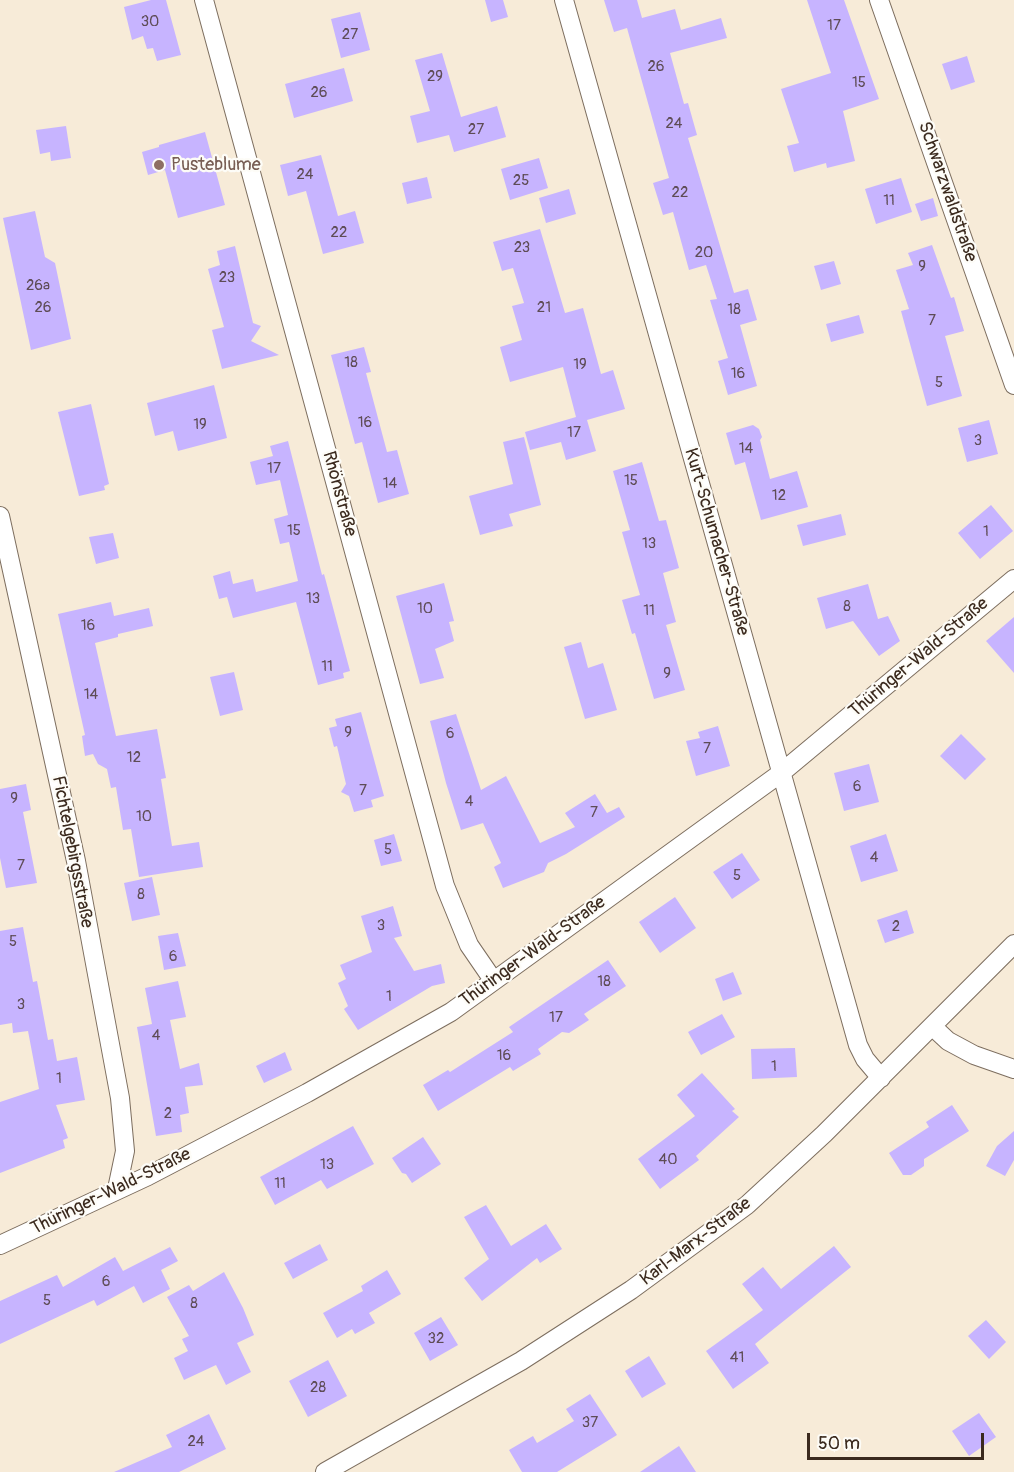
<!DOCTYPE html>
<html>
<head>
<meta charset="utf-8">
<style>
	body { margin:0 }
	#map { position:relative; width:1014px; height:1472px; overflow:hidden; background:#f7ebd8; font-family:Pangolin,sans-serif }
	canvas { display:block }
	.scale { position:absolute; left:807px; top:1433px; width:177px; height:27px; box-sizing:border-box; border:3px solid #3b2a1e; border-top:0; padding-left:8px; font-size:18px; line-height:21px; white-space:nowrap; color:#3b2a1e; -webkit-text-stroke:4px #fdfcf7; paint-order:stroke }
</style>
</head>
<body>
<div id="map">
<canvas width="1014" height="1472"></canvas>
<div class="scale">50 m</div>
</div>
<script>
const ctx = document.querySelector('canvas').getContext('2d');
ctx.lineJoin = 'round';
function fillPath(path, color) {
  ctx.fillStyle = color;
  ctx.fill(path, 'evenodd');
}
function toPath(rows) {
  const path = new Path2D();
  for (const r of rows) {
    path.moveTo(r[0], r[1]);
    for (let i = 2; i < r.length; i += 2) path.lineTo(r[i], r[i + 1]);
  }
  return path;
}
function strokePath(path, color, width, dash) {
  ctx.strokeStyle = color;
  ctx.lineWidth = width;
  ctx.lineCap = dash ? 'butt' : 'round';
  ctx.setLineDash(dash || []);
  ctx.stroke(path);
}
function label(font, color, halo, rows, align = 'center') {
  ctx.font = font + ' Pangolin,sans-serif';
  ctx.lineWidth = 4.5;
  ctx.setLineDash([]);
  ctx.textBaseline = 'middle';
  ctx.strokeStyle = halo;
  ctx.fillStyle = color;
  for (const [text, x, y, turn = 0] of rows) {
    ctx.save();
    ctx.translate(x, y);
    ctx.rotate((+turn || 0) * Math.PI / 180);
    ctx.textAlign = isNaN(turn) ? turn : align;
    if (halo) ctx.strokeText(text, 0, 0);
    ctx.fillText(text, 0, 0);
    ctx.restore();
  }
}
const building = toPath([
	[151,0,166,0,181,55,157,61,153,48,147,49,143,36,132,40,124,7],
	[485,0,503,0,508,17,491,22],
	[604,0,637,0,642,18,675,9,681,30,721,18,727,38,670,53,684,104,688,103,697,135,688,138,734,293,748,289,757,320,740,325,757,386,728,395,718,361,728,358,710,300,717,299,706,265,689,270,673,212,663,215,653,183,669,178,627,28,614,32],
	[807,0,844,0,879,99,843,111,855,161,827,168,826,163,794,172,787,146,799,143,781,89,831,73],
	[360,12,370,50,341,58,331,19],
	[442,53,461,117,497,106,506,137,454,152,449,135,417,143,410,116,430,111,415,60],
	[967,56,975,82,951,90,942,64],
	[344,68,353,101,294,118,285,84],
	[66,126,71,158,51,161,50,152,40,154,36,130],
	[205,132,225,205,178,218,165,170,148,175,142,152,159,147,159,145],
	[321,155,338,216,355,211,364,243,323,254,306,191,288,196,280,165],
	[539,158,548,188,510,200,501,169],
	[427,177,432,198,407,204,402,183],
	[901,178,912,212,876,224,865,189],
	[569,189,576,214,546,223,539,198],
	[933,198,938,216,921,221,915,204],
	[35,211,45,257,55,263,71,339,31,350,3,218],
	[540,229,565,313,583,308,601,374,613,370,625,409,587,420,596,451,566,460,561,442,530,450,525,432,576,417,563,367,510,382,500,347,522,340,512,306,524,303,513,268,502,271,493,242],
	[932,245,951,298,954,297,964,331,945,336,962,396,927,406,901,311,909,309,896,270,913,265,908,253],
	[235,246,253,323,261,326,251,341,279,355,222,369,212,330,224,327,208,269,220,265,217,251],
	[834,261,841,284,821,290,814,266],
	[859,315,864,333,831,342,826,324],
	[364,347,371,372,366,373,387,452,397,450,409,494,378,503,362,442,355,444,331,355],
	[214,385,227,438,178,451,173,431,155,436,147,403],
	[91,404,109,484,104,486,105,490,79,496,58,412],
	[989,420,998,454,967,462,958,428],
	[753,425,759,429,762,437,760,440,770,479,797,471,808,507,761,520,745,462,735,465,726,433],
	[524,437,541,505,509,514,513,526,480,535,469,496,513,484,503,442],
	[288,441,322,575,324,574,350,671,343,673,344,678,318,685,296,602,233,618,227,597,219,599,213,576,230,571,233,584,253,579,256,592,298,581,289,542,280,544,274,519,288,515,280,480,256,485,250,462,273,456,270,446],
	[642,462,659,521,666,520,679,568,663,573,676,622,666,625,685,690,654,699,635,633,632,634,622,600,640,595,622,532,630,530,613,471],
	[991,505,1013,531,980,559,958,533],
	[841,514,846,535,803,546,797,525],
	[113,533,119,558,96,564,89,537],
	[444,583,454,621,449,622,454,641,435,649,444,678,420,684,396,596],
	[868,584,878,619,888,616,900,641,879,656,853,621,826,629,817,598],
	[111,602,114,616,149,608,153,626,118,634,118,637,95,643,116,736,157,729,166,778,161,779,172,846,199,842,203,867,139,877,131,829,123,830,116,787,111,788,107,769,98,764,93,754,85,756,82,736,85,735,58,614],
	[1014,617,1014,673,986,641],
	[581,642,588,668,603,663,617,710,585,719,564,647],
	[234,672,243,710,220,716,210,677],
	[361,712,384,796,371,800,373,807,354,812,349,796,341,792,346,784,337,746,334,747,329,728,337,726,335,719],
	[456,714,481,790,506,776,540,843,575,827,565,813,595,794,607,813,619,807,625,817,566,854,548,863,544,872,503,888,494,867,501,863,483,823,461,830,446,783,430,721],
	[718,726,730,766,696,776,686,741,700,738,698,732],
	[961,734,986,759,965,780,940,756],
	[869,764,879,802,844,811,834,773],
	[26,784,31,810,23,812,37,883,6,888,0,858,0,789],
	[394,834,402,861,381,866,374,840],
	[886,834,898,871,861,882,850,846],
	[742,853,760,880,732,899,713,872],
	[152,877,160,915,132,921,124,883],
	[675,897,696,928,660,953,639,922],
	[393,906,402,936,394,938,414,971,441,964,445,983,432,986,358,1030,344,1009,348,1006,338,983,346,979,340,965,372,952,361,916],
	[907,910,914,933,885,943,877,920],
	[23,927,33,982,37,981,48,1040,53,1039,57,1061,77,1057,85,1100,56,1105,68,1138,63,1140,65,1148,0,1173,0,1102,39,1089,28,1031,13,1033,12,1023,0,1025,0,931],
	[178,933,186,966,164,970,158,936],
	[608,960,626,986,584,1014,589,1020,569,1033,562,1032,538,1049,541,1054,513,1071,510,1067,438,1111,423,1085,448,1070,450,1072,513,1032,509,1027],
	[733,972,742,994,723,1001,715,979],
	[178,981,186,1017,170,1020,180,1069,199,1063,203,1085,185,1087,189,1113,180,1115,182,1132,156,1136,137,1027,152,1024,145,988],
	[722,1014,735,1037,701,1055,688,1032],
	[795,1048,797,1077,752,1079,751,1049],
	[285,1052,292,1070,264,1083,256,1066],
	[702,1073,735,1109,732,1111,739,1117,696,1156,699,1160,660,1189,638,1159,695,1116,677,1095],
	[952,1105,969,1131,924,1159,924,1166,911,1175,903,1175,889,1153,929,1127,926,1122],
	[353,1126,374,1164,327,1189,321,1180,275,1205,260,1177],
	[1014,1131,1014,1160,1005,1176,986,1166,997,1146],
	[423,1137,441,1164,412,1183,406,1174,402,1173,392,1158],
	[486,1205,511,1246,546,1224,562,1249,540,1263,537,1258,482,1301,464,1278,489,1259,464,1217],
	[320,1244,328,1260,293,1279,284,1263],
	[834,1246,851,1267,755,1344,769,1363,733,1389,706,1351,763,1310,742,1284,763,1267,781,1289],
	[170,1247,178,1261,161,1270,170,1289,143,1303,134,1286,97,1306,94,1300,0,1344,0,1301,57,1275,63,1287,115,1257,123,1271],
	[387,1270,401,1294,369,1313,375,1323,355,1334,352,1329,337,1338,323,1313,363,1291,361,1286],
	[224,1272,243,1308,254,1335,237,1343,251,1372,226,1385,216,1365,184,1380,174,1358,188,1351,182,1339,189,1336,167,1297,189,1285,193,1291],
	[441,1317,458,1345,430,1361,414,1333],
	[986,1320,1006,1342,989,1359,968,1336],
	[649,1356,666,1384,642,1398,625,1371],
	[328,1360,347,1396,308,1417,289,1381],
	[590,1394,617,1435,557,1472,522,1472,509,1450,533,1436,537,1443,574,1421,566,1409],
	[979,1413,996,1437,969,1456,952,1431],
	[209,1414,226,1449,179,1472,114,1472,172,1447,166,1435],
	[679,1446,696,1472,640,1472]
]);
const minor = toPath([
	[204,0,445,886,469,945,493,980],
	[564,0,858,1045,865,1059,881,1078],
	[879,0,1014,385],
	[0,516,76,861,120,1098,125,1151,117,1189],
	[933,1027,948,1041,974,1055,1014,1069],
	[0,1245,148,1176,307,1093,451,1012,781,773,1014,579],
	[325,1472,521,1361,631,1290,747,1205,824,1134,1014,944]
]);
const markers = [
	[159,165,6,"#8d6e63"]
];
const numberNames = [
	["30",150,22],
	["17",834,26],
	["27",350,35],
	["26",656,67],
	["29",435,77],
	["15",859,83],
	["26",319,93],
	["24",674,124],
	["27",476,130],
	["24",305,175],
	["25",521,181],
	["22",680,193],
	["11",889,201],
	["22",339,233],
	["23",522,248],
	["20",704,253],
	["9",922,267],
	["23",227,278],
	["26a",38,286],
	["26",43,308],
	["21",544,308],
	["18",734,310],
	["7",932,321],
	["18",351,363],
	["19",580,365],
	["16",738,374],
	["5",939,383],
	["16",365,423],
	["19",200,425],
	["17",574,433],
	["3",978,441],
	["14",746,449],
	["17",274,469],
	["15",631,481],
	["14",390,484],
	["12",779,496],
	["15",294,531],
	["1",986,532],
	["13",649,544],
	["13",313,599],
	["8",847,607],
	["10",425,609],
	["11",649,611],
	["16",88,626],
	["11",327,667],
	["9",667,674],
	["14",91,695],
	["9",348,733],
	["6",450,734],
	["7",707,749],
	["12",134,758],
	["6",857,787],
	["7",363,791],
	["9",14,799],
	["4",469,802],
	["7",594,813],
	["10",144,817],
	["5",388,850],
	["4",874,858],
	["7",21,866],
	["5",737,876],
	["8",141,895],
	["3",381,926],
	["2",896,927],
	["5",13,942],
	["6",173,957],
	["18",604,982],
	["1",389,997],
	["3",21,1005],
	["17",556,1018],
	["4",156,1036],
	["16",504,1056],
	["1",774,1067],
	["1",59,1079],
	["2",168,1114],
	["40",668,1160],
	["13",327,1165],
	["11",280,1184],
	["6",106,1282],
	["5",47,1301],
	["8",194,1304],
	["32",436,1339],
	["41",737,1358],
	["28",318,1388],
	["37",590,1423],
	["24",196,1442]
];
const educationNames = [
	["Pusteblume",171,165]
];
const streetNames = [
	["Schwarzwaldstraße",947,192,71],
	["Rhönstraße",339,494,75],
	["Kurt-Schumacher-Straße",716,542,74],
	["Thüringer-Wald-Straße",919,658,-40],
	["Fichtelgebirgsstraße",72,852,79],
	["Thüringer-Wald-Straße",533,952,-36],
	["Thüringer-Wald-Straße",111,1192,-26],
	["Karl-Marx-Straße",696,1242,-37]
];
fillPath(building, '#c7b4ff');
strokePath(minor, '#7d6e5f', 20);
strokePath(minor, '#fff', 18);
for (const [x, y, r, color] of markers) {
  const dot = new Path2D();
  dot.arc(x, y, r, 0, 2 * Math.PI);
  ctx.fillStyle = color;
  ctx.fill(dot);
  strokePath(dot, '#fdfcf7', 2);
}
label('15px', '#5e4c56', null, numberNames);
label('18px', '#785e54', '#fdfcf7', educationNames, 'left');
label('18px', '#3b2a1e', '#fdfcf7', streetNames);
</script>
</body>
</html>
